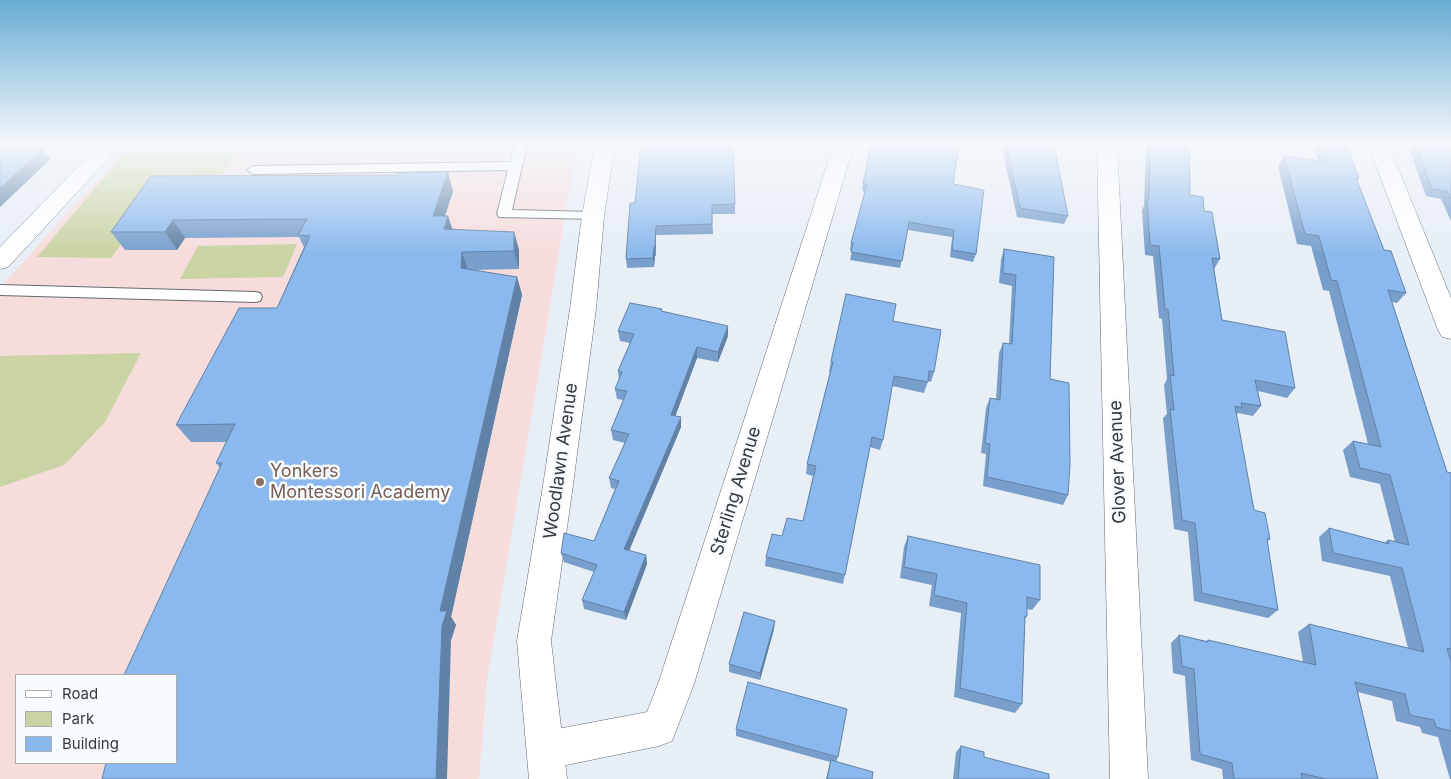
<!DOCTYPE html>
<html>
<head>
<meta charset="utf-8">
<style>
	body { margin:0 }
	#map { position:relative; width:1451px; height:779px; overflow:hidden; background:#e7eef6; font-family:Inter,sans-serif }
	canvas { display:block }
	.legend { position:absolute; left:15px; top:674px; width:162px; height:90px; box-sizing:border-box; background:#f8fbfe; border:1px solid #aaadb0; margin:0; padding:6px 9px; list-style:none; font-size:15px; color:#36383c }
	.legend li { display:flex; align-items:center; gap:10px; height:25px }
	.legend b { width:25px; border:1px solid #aaadb0 }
</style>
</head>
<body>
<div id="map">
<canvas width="1451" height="779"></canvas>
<ul class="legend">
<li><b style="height:6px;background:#fff"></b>Road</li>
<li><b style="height:14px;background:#cad3a3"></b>Park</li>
<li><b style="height:14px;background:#8bb9ed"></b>Building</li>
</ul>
</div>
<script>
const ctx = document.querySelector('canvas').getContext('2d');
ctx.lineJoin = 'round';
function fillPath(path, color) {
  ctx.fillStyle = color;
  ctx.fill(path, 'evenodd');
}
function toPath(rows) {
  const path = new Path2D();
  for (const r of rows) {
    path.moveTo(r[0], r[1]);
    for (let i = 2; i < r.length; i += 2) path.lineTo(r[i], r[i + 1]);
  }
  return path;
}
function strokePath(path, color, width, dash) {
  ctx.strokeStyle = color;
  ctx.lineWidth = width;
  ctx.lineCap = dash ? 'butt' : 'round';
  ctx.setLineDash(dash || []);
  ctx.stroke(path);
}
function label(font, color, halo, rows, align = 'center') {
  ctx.font = font + ' Inter,sans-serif';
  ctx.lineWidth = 5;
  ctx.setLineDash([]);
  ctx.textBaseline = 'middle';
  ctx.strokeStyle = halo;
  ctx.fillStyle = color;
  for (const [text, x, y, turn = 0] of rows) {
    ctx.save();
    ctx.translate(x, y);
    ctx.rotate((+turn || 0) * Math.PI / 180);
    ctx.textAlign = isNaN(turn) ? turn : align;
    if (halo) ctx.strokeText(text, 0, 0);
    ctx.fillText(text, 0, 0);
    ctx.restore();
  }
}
const education = toPath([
	[577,145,487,679,479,779,0,779,0,288,119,155,134,150],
	[16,675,176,675,176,763,16,763]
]);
const green = toPath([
	[237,152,210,193,158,193,111,258,37,257,123,155],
	[297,244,283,277,180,279,198,246],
	[141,353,105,422,64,465,0,487,0,356]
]);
const lane = toPath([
	[515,144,527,144,512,210,593,212,598,213,600,216,598,219,499,217,497,214,508,170,253,174,247,170,253,166,510,162,515,144],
	[0,285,255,292,260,293,262,297,260,301,255,302,0,295,0,285]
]);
const street = toPath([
	[100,144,122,144,8,267,0,269,0,247,100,144],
	[834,144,854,144,694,684,672,741,659,746,547,769,534,763,528,750,534,737,547,731,647,712,658,684,834,144],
	[1097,144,1117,144,1148,779,1110,779,1097,144],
	[1368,144,1388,144,1451,298,1451,339,1442,337,1438,330,1368,144]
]);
const secondary = toPath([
	[595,144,615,144,604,216,596,309,572,492,551,641,567,779,529,779,517,641,542,492,570,309,582,216,595,144]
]);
const wall = toPath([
	[1004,144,1054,144,1068,216,1064,224,1017,217,1002,148],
	[1146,144,1189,144,1190,195,1204,211,1220,259,1214,269,1222,320,1295,388,1287,398,1258,391,1261,406,1253,416,1238,413,1236,415,1254,510,1270,539,1267,542,1278,610,1268,618,1194,601,1188,532,1174,529,1163,418,1167,414,1164,385,1167,379,1162,319,1159,318,1153,256,1145,255,1142,210,1144,206],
	[1317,144,1346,144,1359,178,1357,181,1384,250,1406,293,1397,303,1392,302,1447,472,1451,473,1451,660,1450,659,1451,662,1451,779,1450,779,1438,737,1422,733,1420,727,1396,721,1392,701,1358,692,1378,779,1223,779,1222,769,1191,760,1185,676,1173,673,1171,643,1179,635,1206,641,1208,640,1303,662,1298,632,1309,624,1408,648,1390,576,1322,561,1319,537,1329,528,1384,543,1388,540,1395,542,1380,484,1350,477,1343,450,1353,441,1368,444,1329,291,1323,290,1311,246,1297,244,1278,166,1284,156,1318,160,1314,149],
	[1409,144,1451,144,1451,221,1441,199,1426,196,1408,145],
	[398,175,453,191,445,216,453,230,514,232,519,250,519,269,473,270,517,277,522,295,451,617,456,625,451,640,220,468,216,463,227,442,191,442,176,425,277,308,304,247,299,237,185,238,177,250,125,250,111,232],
	[863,184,953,184,976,254,973,262,950,257,952,237,908,230,900,268,850,260,852,251,850,250,851,243,865,192,862,191],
	[630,203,735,204,735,214,712,214,713,234,656,235,656,256,655,256,654,267,627,268,626,259],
	[1004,249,1054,257,1050,379,1068,495,1063,505,983,486,986,454,981,453,986,408,990,398,996,399,999,353,1003,343,1009,344,1012,286,999,283,1001,260],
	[662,311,728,336,718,362,697,358,675,416,681,427,629,551,646,555,647,564,626,620,584,609,582,600,594,572,564,562,561,553,594,541,615,489,611,488,609,478,625,443,613,440,611,430,624,400,617,399,615,389,619,380,618,371,630,343,620,341,618,331],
	[893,321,934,372,931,382,928,381,924,393,892,386,883,440,880,450,870,447,843,584,765,566,766,557,782,536,803,521,813,476,806,474,807,464,830,372,829,372,831,361],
	[908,536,1040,600,1032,610,1027,609,1027,616,1025,619,1022,704,1015,713,954,697,961,613,929,606,932,585,900,578,904,547],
	[774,629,760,680,729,672,729,664],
	[736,729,838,757,836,762,872,779,826,779,830,762,736,736],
	[961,746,984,757,1049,779,953,779,956,752]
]);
const shadedWall = toPath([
	[43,149,51,159,0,207,0,188],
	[448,172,453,191,439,234,433,216],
	[448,216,454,234,444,229],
	[173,220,185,238,177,250,165,232],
	[656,226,656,256,655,247],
	[514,232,519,250,519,269,514,251],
	[654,247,655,256,654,267,653,258],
	[462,252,468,270,461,268],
	[517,277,522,295,451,617,456,625,451,640,447,779,436,779,440,611],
	[728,326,728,336,718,362,718,352],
	[697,347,697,358,672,425,671,415],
	[681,417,681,427,626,558,624,549],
	[646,555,647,564,626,620,624,612],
	[775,621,774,629,760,680,760,673]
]);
const building = toPath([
	[641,144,733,144,735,204,712,205,712,224,656,226,655,247,654,247,653,258,626,259,630,203,635,203,641,144],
	[871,144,959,144,953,184,984,190,976,254,952,250,954,230,909,222,902,261,851,252,853,243,851,243,867,184,863,184,871,144],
	[1006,144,1054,144,1068,216,1020,208,1006,144],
	[1150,144,1189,144,1190,195,1203,197,1204,211,1212,212,1220,259,1212,258,1222,320,1285,332,1295,388,1255,380,1261,406,1241,403,1242,408,1235,406,1254,510,1265,513,1270,539,1267,539,1278,610,1202,593,1195,523,1182,520,1170,409,1174,410,1170,375,1174,376,1168,309,1165,309,1159,246,1150,245,1147,200,1149,200,1150,144],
	[1323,144,1346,144,1359,178,1356,178,1384,250,1391,251,1406,293,1388,290,1447,472,1451,473,1451,649,1447,648,1451,662,1451,731,1436,727,1434,720,1410,715,1405,694,1355,682,1378,779,1326,779,1301,773,1302,779,1234,779,1232,763,1200,754,1194,669,1182,666,1179,635,1208,642,1208,640,1316,665,1309,624,1424,652,1402,568,1333,553,1329,528,1389,544,1388,540,1409,545,1390,475,1360,468,1353,441,1381,447,1337,281,1331,280,1319,236,1305,234,1284,156,1329,162,1323,144],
	[1416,144,1451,144,1451,199,1447,191,1432,189,1416,144],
	[9,147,43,149,0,188,0,150,7,150,9,147],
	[448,172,433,216,448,216,444,229,514,232,514,251,462,252,461,268,517,277,440,611,447,611,442,626,436,779,102,779,106,763,176,763,176,675,124,675,222,463,216,463,235,424,176,425,239,308,277,308,310,236,298,235,307,219,173,220,165,232,111,232,151,176,398,175,399,173,448,172],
	[1004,249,1054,257,1050,379,1069,383,1070,465,1068,495,987,477,990,444,985,443,990,398,1000,400,1003,343,1012,344,1016,275,1003,273,1004,249],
	[846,294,896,304,893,321,941,330,934,372,929,371,928,382,894,376,883,440,872,437,845,575,766,557,772,534,782,536,787,518,803,521,816,466,807,464,833,362,831,361,846,294],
	[630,303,662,309,661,311,728,326,718,352,697,347,671,415,681,417,624,549,646,555,624,612,582,600,597,565,561,553,564,533,594,541,619,481,609,478,629,434,611,430,627,391,615,389,622,372,618,371,634,334,618,331,630,303],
	[908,536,1040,565,1040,600,1027,597,1027,616,1025,616,1022,704,960,688,967,603,934,595,937,574,904,567,908,536],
	[744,612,775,621,760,673,729,664,744,612],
	[748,682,847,709,838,757,736,729,748,682],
	[961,746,984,752,984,757,1049,774,1049,779,958,779,961,746],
	[831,760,873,772,872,779,827,779,831,760]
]);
const markers = [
	[260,482,5,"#8d6e63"]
];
const streetNames = [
	["Woodlawn Avenue",561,461,-82],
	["Glover Avenue",1118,462,-92],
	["Sterling Avenue",736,491,-73]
];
const educationNames = [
	["Yonkers",270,472],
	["Montessori Academy",270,493]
];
fillPath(education, '#f7dcdc');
fillPath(green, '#cad3a3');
strokePath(lane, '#63696f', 2);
strokePath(street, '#63696f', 1);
strokePath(secondary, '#63696f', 1);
fillPath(lane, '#fff');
fillPath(street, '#fff');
fillPath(secondary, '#fff');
fillPath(wall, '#789fcc');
fillPath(shadedWall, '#6182a6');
fillPath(building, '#8bb9ed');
strokePath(building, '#6182a6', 1);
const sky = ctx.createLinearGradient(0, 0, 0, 253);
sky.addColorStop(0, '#68add4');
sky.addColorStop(0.57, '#f4f7fb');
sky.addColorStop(1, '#f4f7fb00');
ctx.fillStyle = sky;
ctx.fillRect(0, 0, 1451, 253);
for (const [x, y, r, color] of markers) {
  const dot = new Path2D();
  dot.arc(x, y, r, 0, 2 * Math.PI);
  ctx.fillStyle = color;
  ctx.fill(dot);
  strokePath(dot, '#f8fbfe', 2);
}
label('18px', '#36383c', '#f8fbfe', streetNames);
label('18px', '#785e54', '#f8fbfe', educationNames, 'left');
</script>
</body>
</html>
